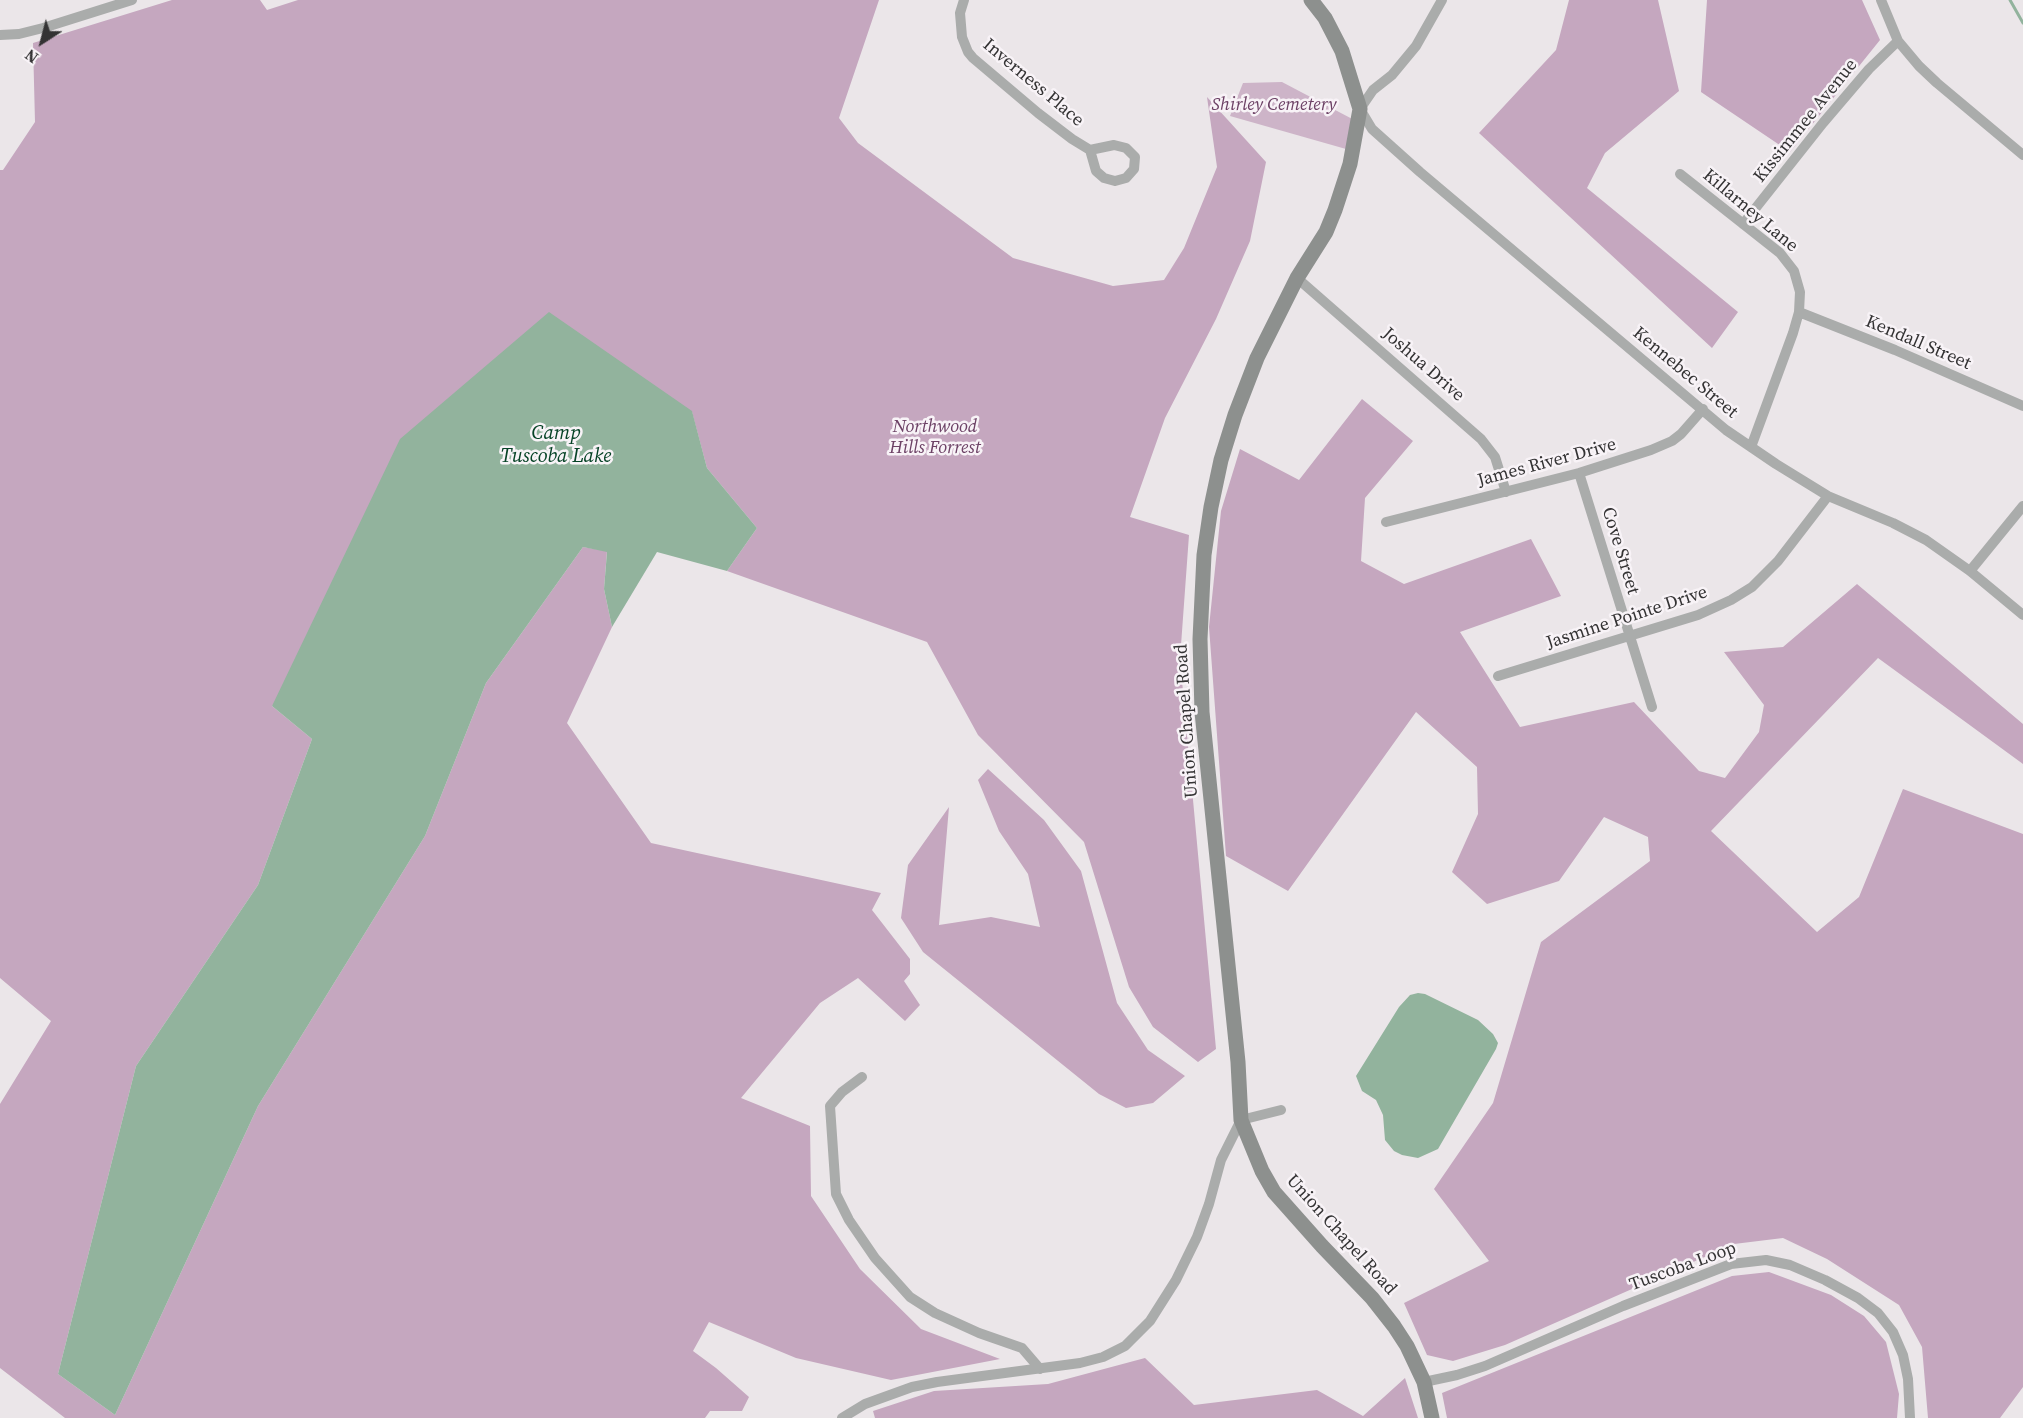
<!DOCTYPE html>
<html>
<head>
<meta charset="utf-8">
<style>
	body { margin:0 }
	#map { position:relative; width:2023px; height:1418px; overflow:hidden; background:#ebe6e9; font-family:"Source Serif 4",serif }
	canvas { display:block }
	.north { position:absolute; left:12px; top:12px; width:60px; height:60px; -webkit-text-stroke:4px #f8f3f7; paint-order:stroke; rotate:216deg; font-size:16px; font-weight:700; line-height:24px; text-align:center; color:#343334 }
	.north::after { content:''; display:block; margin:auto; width:21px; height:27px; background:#343334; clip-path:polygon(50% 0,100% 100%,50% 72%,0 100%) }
</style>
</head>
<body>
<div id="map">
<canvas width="2023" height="1418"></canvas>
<div class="north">N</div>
</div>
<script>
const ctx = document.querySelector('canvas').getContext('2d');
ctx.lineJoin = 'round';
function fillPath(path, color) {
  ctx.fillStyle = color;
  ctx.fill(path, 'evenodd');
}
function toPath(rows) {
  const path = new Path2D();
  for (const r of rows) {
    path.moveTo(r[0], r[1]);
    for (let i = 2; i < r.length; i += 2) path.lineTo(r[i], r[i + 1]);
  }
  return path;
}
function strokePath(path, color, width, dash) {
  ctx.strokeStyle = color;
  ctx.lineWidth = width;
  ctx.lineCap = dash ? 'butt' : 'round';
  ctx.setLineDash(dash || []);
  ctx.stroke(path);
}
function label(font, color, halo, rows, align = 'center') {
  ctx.font = font + ' "Source Serif 4",serif';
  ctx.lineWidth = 5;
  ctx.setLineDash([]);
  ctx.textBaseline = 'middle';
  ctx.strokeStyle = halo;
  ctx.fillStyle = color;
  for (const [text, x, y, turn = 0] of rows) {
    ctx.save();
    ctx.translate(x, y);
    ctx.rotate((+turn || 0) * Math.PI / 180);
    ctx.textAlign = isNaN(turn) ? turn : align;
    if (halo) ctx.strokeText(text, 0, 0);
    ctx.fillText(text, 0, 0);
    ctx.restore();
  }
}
const green = toPath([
	[1282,82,1358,122,1353,151,1230,116,1243,83]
]);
const forest = toPath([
	[172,0,260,0,267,10,298,0,879,0,839,118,858,143,1013,258,1113,286,1164,280,1184,248,1217,167,1207,97,1266,162,1250,241,1216,319,1165,418,1130,517,1189,535,1180,659,1216,1049,1198,1062,1153,1027,1129,987,1084,842,978,735,927,642,727,571,757,528,707,468,692,412,272,706,312,739,258,885,136,1066,58,1374,115,1415,258,1106,425,836,486,683,583,547,607,551,604,589,612,627,567,723,651,843,881,893,872,910,910,959,910,974,904,981,920,1005,905,1021,858,978,820,1003,741,1098,810,1126,811,1196,860,1269,921,1329,1000,1359,891,1380,796,1358,709,1322,693,1351,716,1368,749,1397,742,1411,710,1411,705,1418,65,1418,0,1368,0,1104,51,1021,0,978,0,170,3,170,35,122,33,43],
	[1569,0,1658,0,1679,91,1605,153,1587,188,1738,312,1712,348,1479,133,1556,50],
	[1707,0,1862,0,1880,40,1790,152,1701,92],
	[1362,399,1413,441,1365,498,1361,561,1404,584,1531,539,1561,596,1460,632,1520,727,1634,702,1699,771,1725,778,1759,732,1764,705,1724,652,1783,647,1857,584,2023,724,2023,764,1878,658,1711,831,1817,932,1859,897,1903,789,2023,834,2023,1387,2000,1418,1928,1418,1922,1347,1899,1305,1827,1259,1783,1238,1734,1244,1505,1345,1453,1361,1427,1355,1404,1303,1489,1261,1434,1189,1493,1103,1541,942,1650,861,1648,837,1604,817,1559,881,1487,904,1452,872,1478,814,1477,767,1416,712,1288,891,1226,856,1209,627,1221,511,1240,449,1299,480],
	[988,769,1044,820,1081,871,1117,1003,1148,1050,1185,1076,1153,1103,1126,1108,1099,1094,923,952,901,918,908,865,949,807,939,925,991,917,1040,927,1028,874,999,831,978,780],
	[1769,1272,1831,1295,1864,1316,1886,1342,1899,1394,1897,1418,1447,1418,1442,1393,1732,1276],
	[1145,1358,1194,1405,1317,1390,1363,1416,1405,1378,1418,1418,875,1418,873,1411,934,1391,1048,1384]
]);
const water = toPath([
	[549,312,692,411,707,468,757,528,727,571,657,552,612,627,604,589,607,552,583,547,486,683,425,836,258,1106,115,1415,58,1374,136,1066,258,885,312,739,272,706,400,439],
	[1418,993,1425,994,1478,1020,1493,1034,1498,1043,1496,1049,1438,1149,1418,1158,1402,1155,1394,1151,1385,1140,1383,1115,1376,1100,1362,1091,1356,1076,1399,1007,1410,995]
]);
const stream = toPath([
	[2010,0,2023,23]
]);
const street = toPath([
	[964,0,960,13,962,37,968,52,973,58,1038,113,1072,139,1090,150],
	[1442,0,1416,46,1392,75,1373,90,1360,109,1372,129,1420,172,1726,430,1776,464,1828,496,1893,523,1926,540,1970,571,2023,615],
	[1881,0,1898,41,1919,66,1937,83,2023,155],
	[0,35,19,34,43,28,132,0],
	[1114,145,1126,148,1135,157,1134,169,1126,178,1115,181,1104,178,1096,171,1090,150,1114,145],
	[1680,174,1780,253,1794,271,1800,292,1799,312,1793,333,1751,447],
	[1743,224,1823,123,1869,69,1898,41],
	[1297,278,1481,439,1495,457,1506,492],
	[1799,312,1895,350,2023,406],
	[1579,473,1652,707],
	[1386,522,1579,473,1651,450,1672,441,1681,434,1703,409],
	[1970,571,2023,506],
	[1498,676,1698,615,1731,600,1752,587,1778,561,1828,496],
	[862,1077,842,1092,830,1106,836,1194,849,1220,875,1258,910,1297,935,1313,979,1333,1022,1348,1040,1369],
	[1424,1382,1457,1375,1485,1366,1623,1306,1731,1264,1766,1260,1790,1265,1825,1280,1858,1298,1878,1313,1893,1332,1903,1355,1908,1379,1910,1418],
	[842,1418,865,1404,912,1387,937,1382,1080,1363,1103,1357,1125,1346,1150,1321,1176,1280,1197,1237,1209,1204,1221,1160,1241,1120,1281,1110]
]);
const secondary = toPath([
	[1311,0,1325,18,1342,51,1360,109,1350,164,1335,210,1326,232,1297,278,1257,358,1235,415,1221,460,1211,507,1204,555,1200,639,1202,712,1238,1062,1241,1120,1262,1171,1274,1192,1322,1246,1372,1298,1394,1326,1407,1346,1424,1382,1432,1418]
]);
const streetNames = [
	["Inverness Place",1033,83,40],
	["Kissimmee Avenue",1806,121,-51],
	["Killarney Lane",1750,211,40],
	["Kendall Street",1918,343,23],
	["Joshua Drive",1423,365,41],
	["Kennebec Street",1685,373,40],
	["James River Drive",1547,463,-15],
	["Cove Street",1620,551,73],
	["Jasmine Pointe Drive",1627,618,-18],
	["Union Chapel Road",1187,721,-94],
	["Union Chapel Road",1341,1235,48],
	["Tuscoba Loop",1683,1267,-20]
];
const parkNames = [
	["Shirley Cemetery",1274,105],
	["Northwood",935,427],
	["Hills Forrest",935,448]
];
const waterNames = [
	["Camp",556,434],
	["Tuscoba Lake",556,457]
];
fillPath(green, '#cdb4c8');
fillPath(forest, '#c5a7bf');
fillPath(water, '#92b39d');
strokePath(stream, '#92b39d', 3);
strokePath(street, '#aaacab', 10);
strokePath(secondary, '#8d908e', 15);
label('18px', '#343334', '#f8f3f7', streetNames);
label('italic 18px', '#6c4165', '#f8f3f7', parkNames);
label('italic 20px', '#064326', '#f8f3f7', waterNames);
</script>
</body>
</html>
